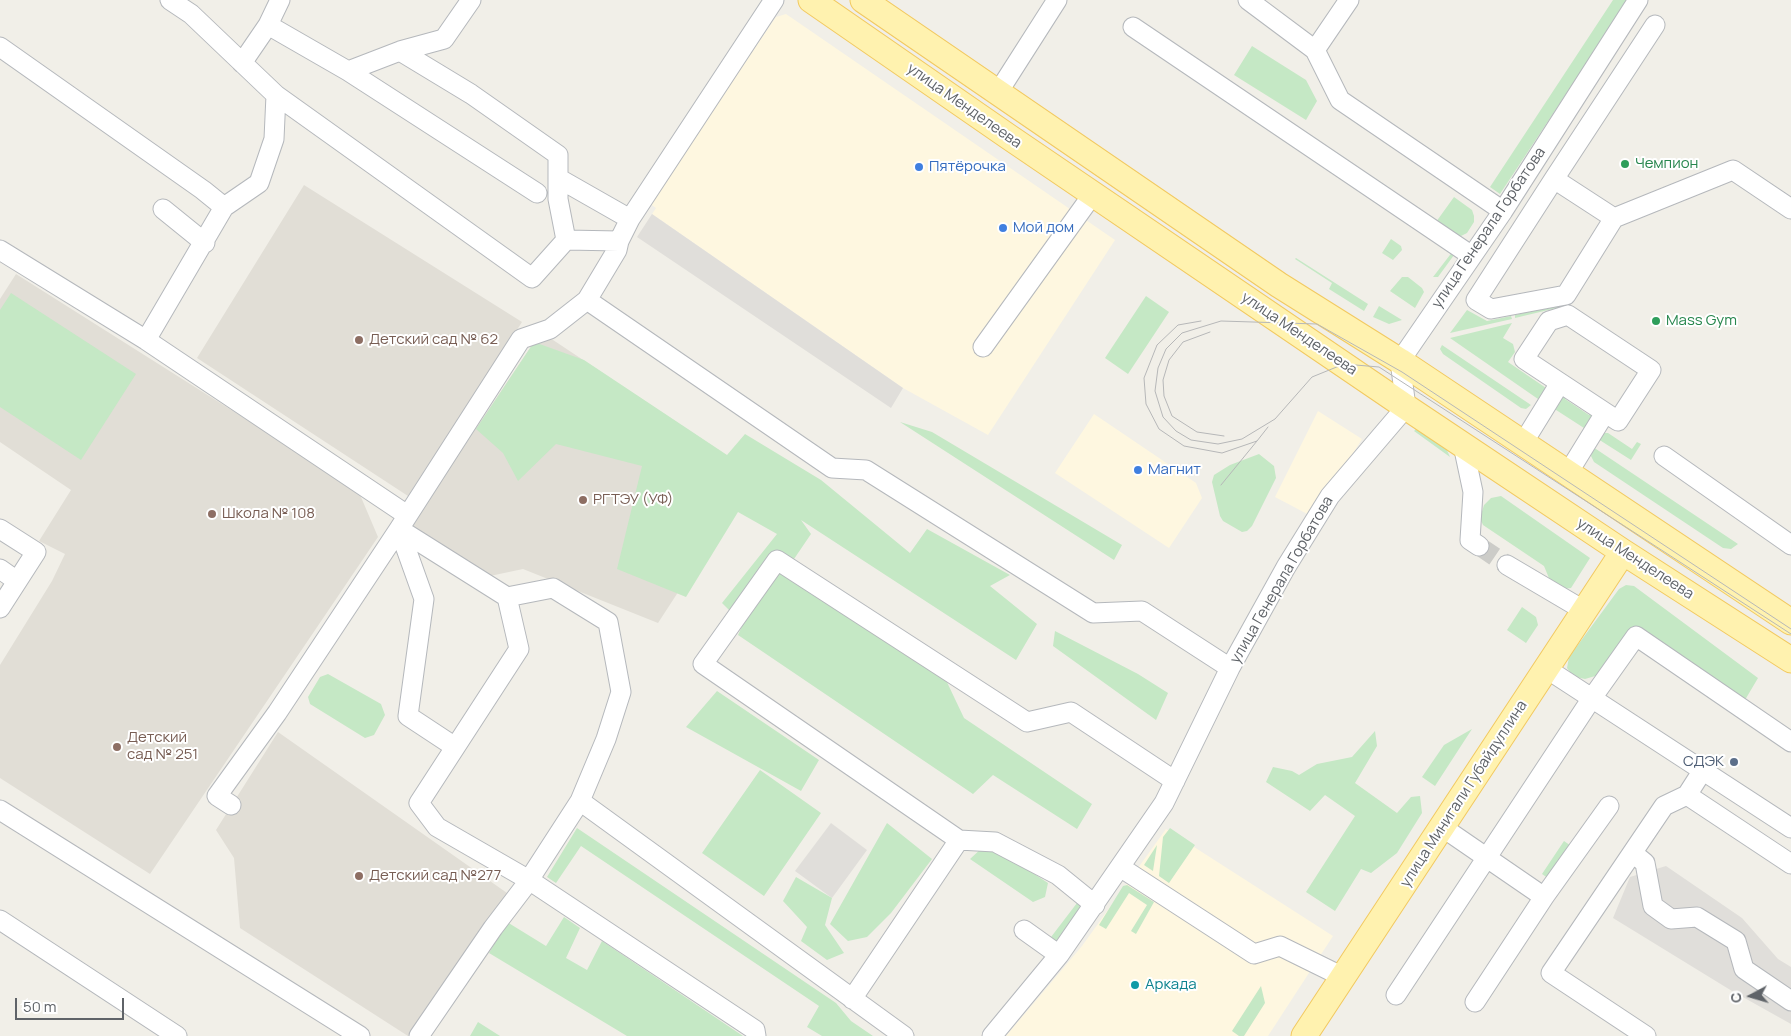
<!DOCTYPE html>
<html>
<head>
<meta charset="utf-8">
<style>
	body { margin:0 }
	#map { position:relative; width:1791px; height:1036px; overflow:hidden; background:#f1efe8; font-family:Manrope,sans-serif }
	canvas { display:block }
	.north { position:absolute; left:1726px; top:971px; width:50px; height:50px; -webkit-text-stroke:4px #fff; paint-order:stroke; rotate:264deg; font-size:14px; font-weight:700; line-height:20px; text-align:center; color:#5f6368 }
	.north::after { content:''; display:block; margin:auto; width:18px; height:22px; background:#5f6368; clip-path:polygon(50% 0,100% 100%,50% 72%,0 100%) }
	.scale { position:absolute; left:15px; top:998px; width:109px; height:22px; box-sizing:border-box; border:2px solid #5f6368; border-top:0; padding-left:6px; font-size:15px; line-height:18px; white-space:nowrap; color:#5f6368; -webkit-text-stroke:4px #fff; paint-order:stroke }
</style>
</head>
<body>
<div id="map">
<canvas width="1791" height="1036"></canvas>
<div class="north">С</div>
<div class="scale">50 m</div>
</div>
<script>
const ctx = document.querySelector('canvas').getContext('2d');
ctx.lineJoin = 'round';
function fillPath(path, color) {
  ctx.fillStyle = color;
  ctx.fill(path, 'evenodd');
}
function toPath(rows) {
  const path = new Path2D();
  for (const r of rows) {
    path.moveTo(r[0], r[1]);
    for (let i = 2; i < r.length; i += 2) path.lineTo(r[i], r[i + 1]);
  }
  return path;
}
function strokePath(path, color, width, dash) {
  ctx.strokeStyle = color;
  ctx.lineWidth = width;
  ctx.lineCap = dash ? 'butt' : 'round';
  ctx.setLineDash(dash || []);
  ctx.stroke(path);
}
function label(font, color, halo, rows, align = 'center') {
  ctx.font = font + ' Manrope,sans-serif';
  ctx.lineWidth = 4;
  ctx.setLineDash([]);
  ctx.textBaseline = 'middle';
  ctx.strokeStyle = halo;
  ctx.fillStyle = color;
  for (const [text, x, y, turn = 0] of rows) {
    ctx.save();
    ctx.translate(x, y);
    ctx.rotate((+turn || 0) * Math.PI / 180);
    ctx.textAlign = isNaN(turn) ? turn : align;
    if (halo) ctx.strokeText(text, 0, 0);
    ctx.fillText(text, 0, 0);
    ctx.restore();
  }
}
const commercial = toPath([
	[786,14,1115,240,988,435,903,388,652,214,656,208,649,203,776,17],
	[1318,411,1362,439,1313,517,1275,497],
	[1094,414,1196,483,1202,498,1169,548,1055,473],
	[1166,829,1333,936,1268,1036,1006,1036,1082,946]
]);
const industrial = toPath([
	[652,214,903,388,891,408,637,237],
	[831,823,867,850,832,898,795,871],
	[1666,866,1742,918,1778,959,1791,967,1791,1024,1732,991,1613,918,1630,877]
]);
const education = toPath([
	[304,185,522,322,408,496,197,358],
	[16,274,358,490,378,537,150,874,0,778,0,665,52,581,65,554,39,541,71,490,0,442,0,299],
	[541,332,755,474,658,623,523,569,490,576,410,526],
	[278,732,507,893,408,1036,240,928,234,858,216,830]
]);
const green = toPath([
	[1613,0,1628,0,1500,194,1490,187],
	[1252,46,1306,80,1317,101,1306,120,1234,75],
	[1454,197,1472,210,1474,216,1474,222,1467,233,1461,236,1455,235,1436,222],
	[1391,239,1401,246,1402,250,1393,260,1382,253],
	[1453,251,1454,255,1438,277,1433,277],
	[1296,258,1368,304,1364,311,1329,289,1332,283,1295,259],
	[1402,277,1408,277,1422,288,1424,292,1415,308,1390,291],
	[11,293,136,374,81,460,0,407,0,310],
	[1146,296,1169,312,1128,374,1105,358],
	[1569,302,1569,305,1515,318,1515,315],
	[1379,306,1402,320,1389,324,1373,317],
	[1467,310,1487,321,1511,316,1512,319,1450,333],
	[1512,323,1503,338,1513,344,1515,352,1508,362,1546,388,1538,399,1450,338],
	[534,342,584,360,727,455,745,434,821,480,910,553,927,529,1010,575,990,586,1037,624,1016,660,801,520,811,534,794,559,778,551,754,602,777,560,945,678,964,718,1092,804,1077,829,993,775,973,794,738,635,743,624,722,603,777,534,738,512,686,597,617,569,642,466,556,444,518,481,503,453,476,429],
	[1442,345,1531,405,1526,409,1521,408,1443,354,1440,349],
	[1562,394,1567,397,1565,399,1589,415,1591,412,1594,414,1584,428,1553,408],
	[900,422,932,432,1122,545,1114,560],
	[1417,428,1446,448,1450,457,1414,431],
	[1603,433,1608,433,1632,449,1637,442,1641,444,1631,460,1598,439],
	[1593,447,1738,544,1731,549,1723,548,1594,462,1591,456],
	[1259,454,1274,466,1276,478,1252,526,1247,531,1242,532,1223,521,1220,516,1212,482,1214,475,1230,465],
	[1501,496,1590,558,1571,588,1563,589,1551,583,1544,566,1483,525,1480,518,1484,505,1491,498],
	[1626,585,1634,586,1758,678,1745,700,1637,629,1602,674,1585,679,1576,677,1570,672,1567,668,1569,657,1619,589],
	[1522,607,1536,617,1538,625,1526,643,1507,630],
	[1055,631,1138,674,1168,693,1156,720,1053,646],
	[328,674,381,704,385,715,374,735,365,738,310,704,308,697,320,677],
	[717,691,819,760,801,791,686,727],
	[1472,729,1435,786,1422,777,1444,745],
	[1375,731,1377,746,1355,783,1397,813,1411,797,1420,796,1422,813,1397,853,1371,873,1361,869,1335,911,1306,892,1355,816,1325,795,1310,811,1266,782,1273,767,1292,771,1299,775,1317,764,1352,757],
	[760,770,821,813,764,896,702,853],
	[887,823,932,859,891,913,867,937,848,941,830,924],
	[577,828,836,1003,851,1021,873,1036,822,1036,807,1027,819,1006,581,846,556,883,547,877],
	[1170,828,1195,845,1169,883,1159,876,1163,837],
	[1564,841,1574,848,1552,881,1542,874],
	[1157,845,1153,871,1144,865],
	[992,846,1048,883,1045,897,1033,902,970,859,983,847],
	[796,877,832,898,825,925,844,953,827,960,801,941,807,927,783,901],
	[1127,885,1154,902,1136,934,1131,931,1147,905,1129,893,1106,929,1099,925,1123,886],
	[1077,903,1084,908,1055,947,1048,941],
	[564,917,580,928,566,958,587,970,602,941,743,1036,627,1036,489,953,507,922,546,946],
	[1261,986,1265,1003,1244,1036,1239,1036,1232,1031],
	[478,1022,500,1036,470,1036]
]);
const minorTunnel = toPath([
	[1479,546,1507,565]
]);
const minor = toPath([
	[170,0,191,14,276,95,532,278,566,240,619,241,630,219,774,0],
	[1248,0,1315,50,1340,100,1503,211],
	[268,25,280,0],
	[1133,27,1472,256],
	[0,47,203,190,224,207,146,340],
	[1315,50,1349,0],
	[400,51,444,39,471,0],
	[242,63,268,25,348,71,400,51,471,94,558,155,558,199,566,240],
	[348,71,537,193],
	[997,94,1057,0],
	[558,178,630,219],
	[1554,179,1614,218,1566,295,1491,309,1476,300,1554,179,1655,25],
	[224,207,259,183,274,139,276,95],
	[163,209,205,243],
	[1614,218,1733,170,1791,209],
	[619,241,617,250,587,300,832,468,866,470,1093,613,1142,611,1230,668],
	[0,250,146,340,407,515],
	[1568,315,1651,370,1618,421,1524,359,1549,321,1568,315],
	[983,347,1093,194],
	[1523,443,1560,383],
	[1463,445,1473,492,1470,540,1479,546],
	[1664,456,1791,545],
	[1568,473,1605,413],
	[0,529,36,552,0,608],
	[399,529,507,597,553,588,608,622,621,692,606,739,580,801],
	[399,529,424,599,408,716,455,747],
	[1507,565,1585,611],
	[0,569,17,581],
	[507,597,519,649,419,803,437,827,529,880,755,1030,756,1036],
	[1547,669,1791,828],
	[1687,795,1791,864],
	[231,805,217,796,277,713,399,529,521,339,550,329,587,300],
	[0,810,360,1036],
	[1442,827,1544,897,1609,806],
	[1634,854,1645,863,1653,906,1671,919,1697,917,1736,941,1744,969,1791,1001],
	[1120,867,1254,954,1280,946,1343,977],
	[1095,905,1058,875,995,842,959,840,703,664,777,560,1027,722,1071,712,1175,781],
	[0,920,177,1036],
	[1024,930,1059,955],
	[1396,995,1592,698,1636,636,1791,742],
	[852,999,959,840],
	[1475,1002,1544,897],
	[419,1036,493,928,525,886,580,801,904,1036],
	[992,1036,1059,955,1164,803,1230,668,1286,567,1330,496,1406,407,1400,361,1503,211,1638,0],
	[1646,1036,1551,973,1664,806,1687,795,1703,770]
]);
const major = toPath([
	[811,0,1009,137,1406,407,1623,552,1791,660],
	[863,0,1279,285,1400,361,1791,622],
	[1304,1036,1623,552]
]);
const tram = toPath([
	[1201,321,1178,325,1157,345,1144,378,1146,404,1159,429,1184,446,1222,453,1257,441,1268,427],
	[1210,332,1183,342,1169,360,1163,380,1164,396,1172,416,1197,432,1224,436],
	[1221,485,1257,441],
	[1791,629,1402,372,1317,324,1221,321,1182,333,1166,349,1158,368,1155,391,1163,417,1176,431,1191,440,1218,444,1242,439,1275,419,1312,377,1344,364,1379,367,1791,634]
]);
const markers = [
	[1625,164,5,"#2e9e5b"],
	[919,167,5,"#3f7fe0"],
	[1003,228,5,"#3f7fe0"],
	[1656,321,5,"#2e9e5b"],
	[359,340,5,"#8d6e63"],
	[1138,470,5,"#3f7fe0"],
	[583,500,5,"#8d6e63"],
	[212,514,5,"#8d6e63"],
	[117,747,5,"#8d6e63"],
	[1734,762,5,"#5c6f8a"],
	[359,876,5,"#8d6e63"],
	[1135,985,5,"#0f9aa8"]
];
const streetNames = [
	["улица Менделеева",964,106,35],
	["улица Генерала Горбатова",1489,228,-56],
	["улица Менделеева",1299,334,34],
	["улица Менделеева",1635,559,33],
	["улица Генерала Горбатова",1282,580,-60],
	["улица Минигали Губайдуллина",1464,794,-57]
];
const leisureNames = [
	["Чемпион",1635,164],
	["Mass Gym",1666,321]
];
const shopNames = [
	["Пятёрочка",929,167],
	["Мой дом",1013,228],
	["Магнит",1148,470]
];
const educationNames = [
	["Детский сад № 62",369,340],
	["РГТЭУ (УФ)",593,500],
	["Школа № 108",222,514],
	["Детский",127,738],
	["сад № 251",127,755],
	["Детский сад №277",369,876]
];
const serviceNames = [
	["СДЭК",1724,762]
];
const cultureNames = [
	["Аркада",1145,985]
];
fillPath(commercial, '#fef7e0');
fillPath(industrial, '#e0deda');
fillPath(education, '#e1ded6');
fillPath(green, '#c5e8c5');
strokePath(minorTunnel, '#ccccc8', 19, [19, 9]);
strokePath(minor, '#b5b8bc', 21);
strokePath(major, '#f2c960', 27);
strokePath(minor, '#fff', 19);
strokePath(major, '#fff2af', 25);
strokePath(tram, '#b6b7b8', 1);
for (const [x, y, r, color] of markers) {
  const dot = new Path2D();
  dot.arc(x, y, r, 0, 2 * Math.PI);
  ctx.fillStyle = color;
  ctx.fill(dot);
  strokePath(dot, '#fff', 2);
}
label('15px', '#5f6368', '#fff', streetNames);
label('15px', '#27864d', '#fff', leisureNames, 'left');
label('15px', '#366cbe', '#fff', shopNames, 'left');
label('15px', '#785e54', '#fff', educationNames, 'left');
label('15px', '#4e5e75', '#fff', serviceNames, 'right');
label('15px', '#0d838f', '#fff', cultureNames, 'left');
</script>
</body>
</html>
